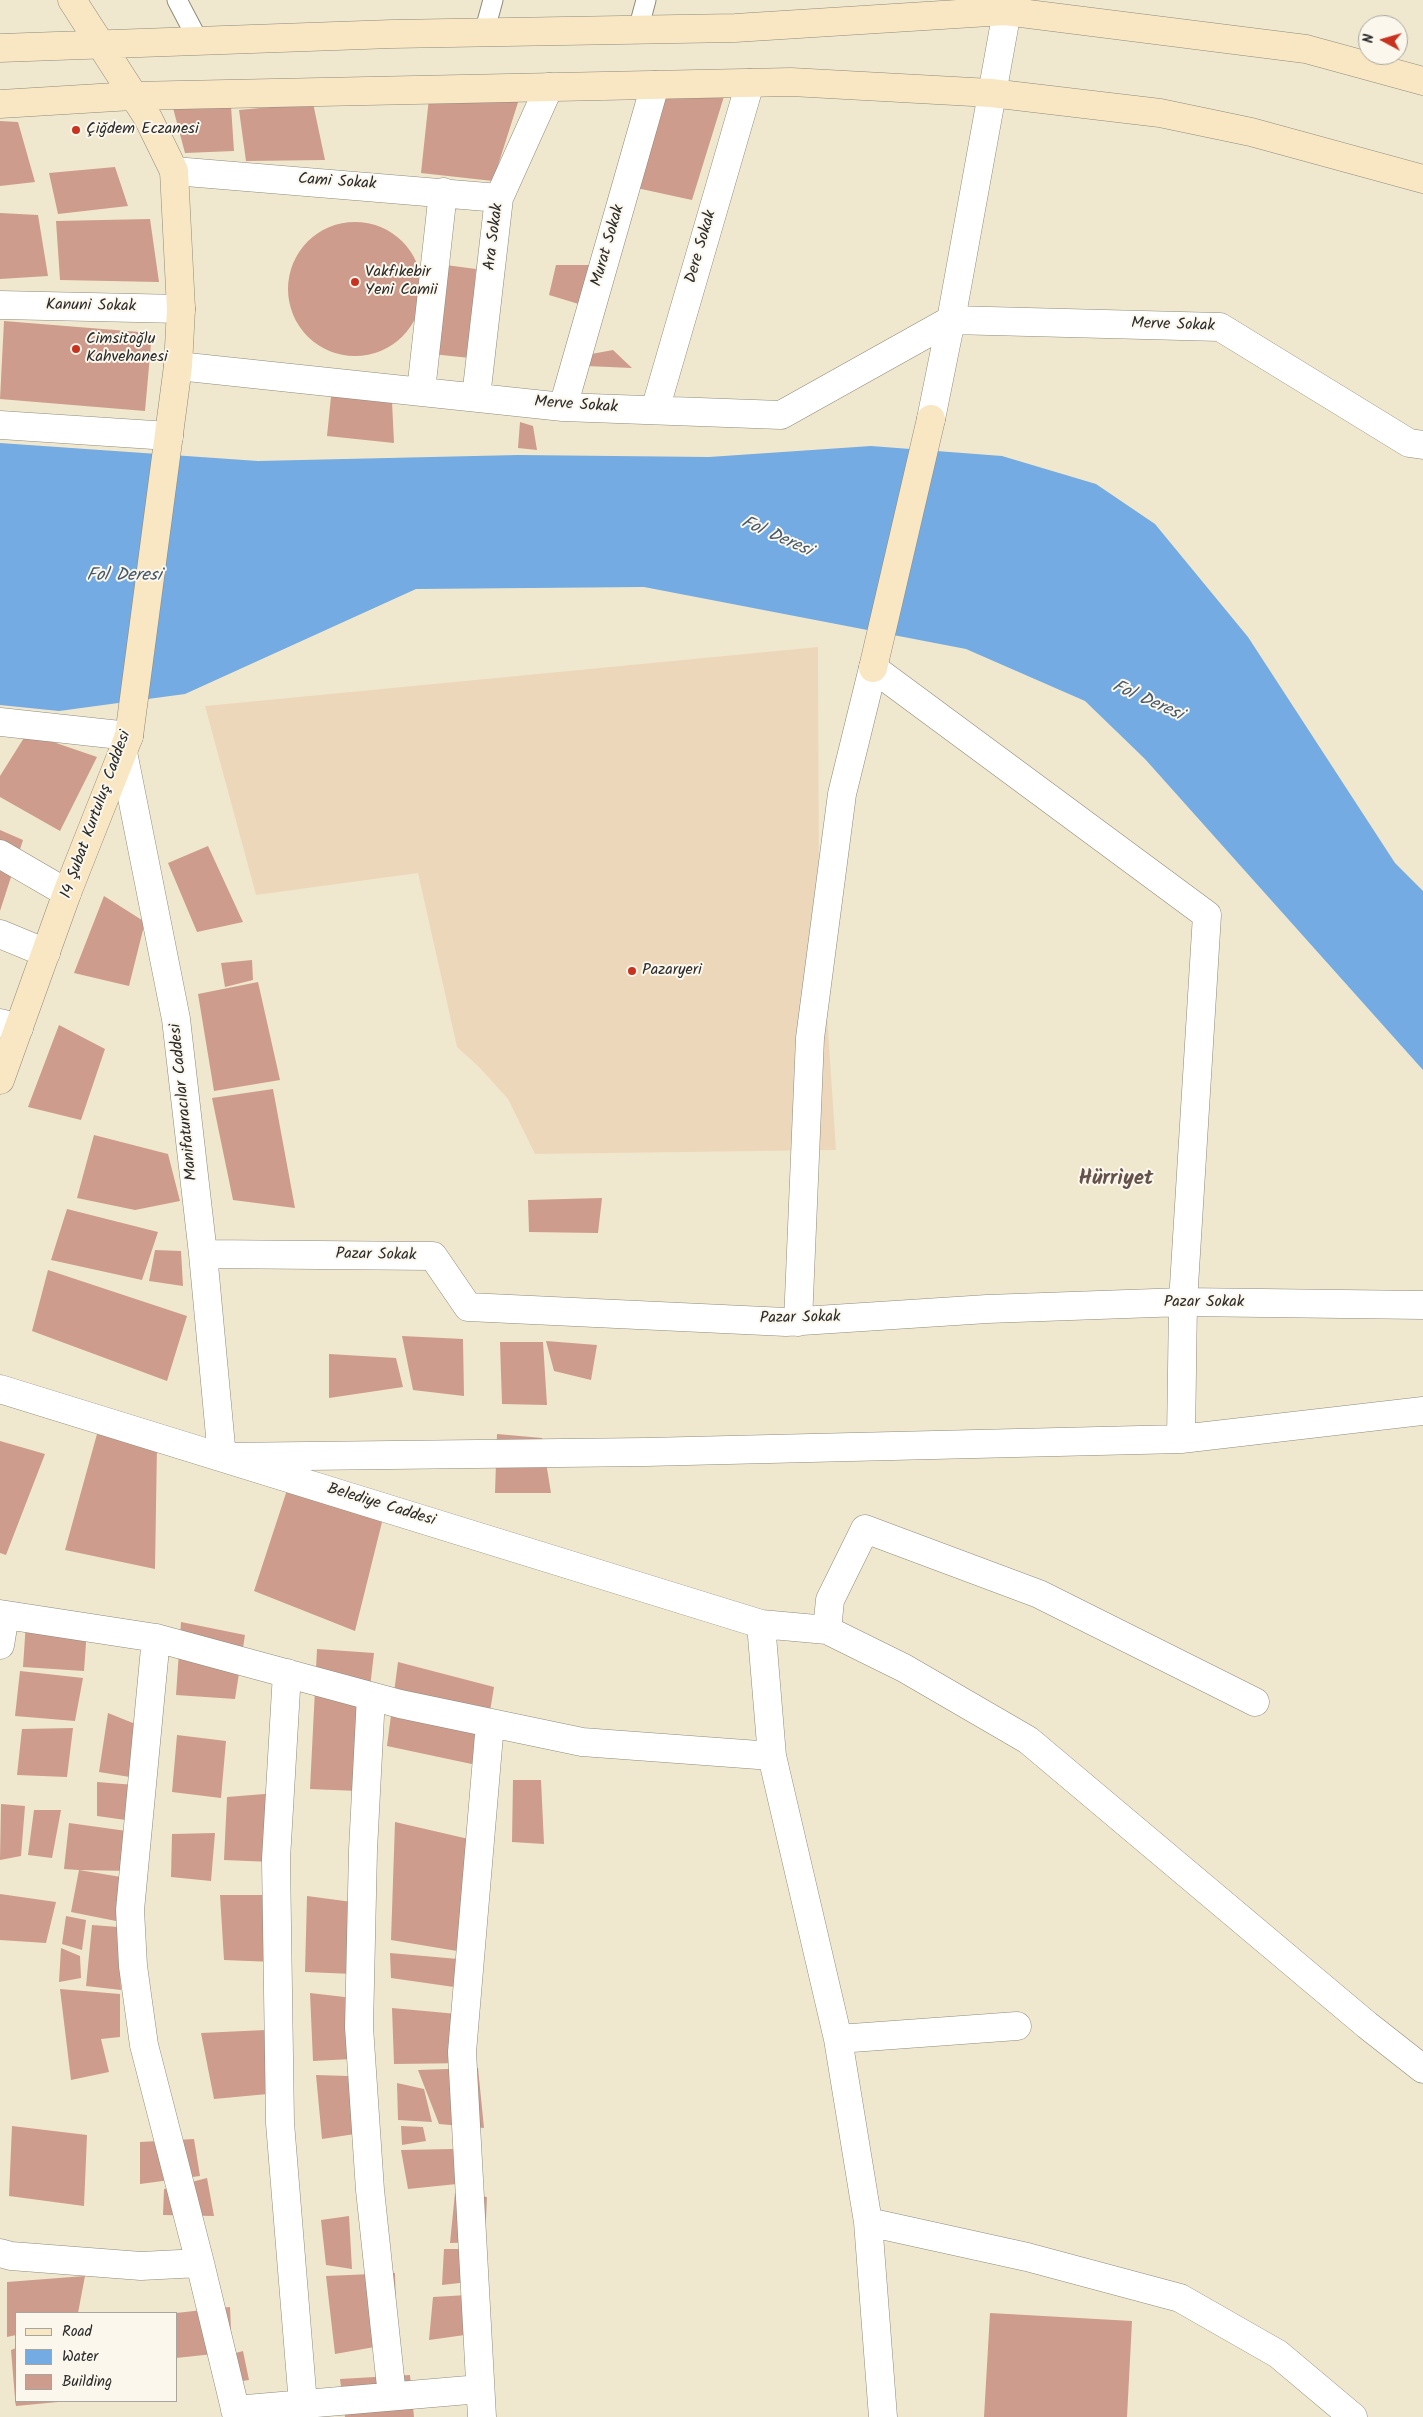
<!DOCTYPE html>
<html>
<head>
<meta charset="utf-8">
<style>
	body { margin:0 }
	#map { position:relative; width:1423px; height:2417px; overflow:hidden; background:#f0e8ce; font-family:Kalam,sans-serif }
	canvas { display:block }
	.legend { position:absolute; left:15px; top:2312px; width:162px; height:90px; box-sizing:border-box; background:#fbf7ec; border:1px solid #a8a59f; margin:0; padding:6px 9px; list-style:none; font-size:15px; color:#2b2b2b }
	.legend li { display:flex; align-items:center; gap:10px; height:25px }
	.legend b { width:25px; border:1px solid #a8a59f }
	.north { position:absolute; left:1358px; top:15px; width:50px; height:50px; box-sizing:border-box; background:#fbf7ec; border:1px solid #a8a59f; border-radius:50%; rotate:276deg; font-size:14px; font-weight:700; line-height:20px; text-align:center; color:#2b2b2b }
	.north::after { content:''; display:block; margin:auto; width:18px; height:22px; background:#c8321e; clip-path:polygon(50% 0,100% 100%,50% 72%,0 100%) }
</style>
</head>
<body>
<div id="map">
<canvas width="1423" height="2417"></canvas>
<ul class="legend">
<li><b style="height:6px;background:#f9e7c3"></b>Road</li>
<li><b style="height:14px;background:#73abe2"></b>Water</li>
<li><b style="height:14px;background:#cd9c8c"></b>Building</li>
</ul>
<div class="north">N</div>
</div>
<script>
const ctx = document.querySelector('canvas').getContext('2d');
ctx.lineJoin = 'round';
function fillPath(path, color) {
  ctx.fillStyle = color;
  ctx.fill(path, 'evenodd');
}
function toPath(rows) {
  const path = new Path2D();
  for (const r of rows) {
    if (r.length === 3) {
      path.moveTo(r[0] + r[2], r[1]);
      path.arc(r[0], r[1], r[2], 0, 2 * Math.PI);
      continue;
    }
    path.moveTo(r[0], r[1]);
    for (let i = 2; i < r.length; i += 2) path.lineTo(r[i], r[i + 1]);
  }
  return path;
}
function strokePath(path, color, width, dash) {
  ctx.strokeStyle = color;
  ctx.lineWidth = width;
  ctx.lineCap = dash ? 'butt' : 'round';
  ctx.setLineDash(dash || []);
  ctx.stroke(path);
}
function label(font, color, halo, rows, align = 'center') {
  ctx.font = font + ' Kalam,sans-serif';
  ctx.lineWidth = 4;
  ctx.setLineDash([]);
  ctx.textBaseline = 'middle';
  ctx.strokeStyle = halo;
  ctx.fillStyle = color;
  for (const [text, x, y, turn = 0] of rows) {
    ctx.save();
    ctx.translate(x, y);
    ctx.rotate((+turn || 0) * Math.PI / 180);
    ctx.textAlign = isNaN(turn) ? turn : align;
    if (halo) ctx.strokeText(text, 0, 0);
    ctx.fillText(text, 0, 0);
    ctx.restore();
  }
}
const built = toPath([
	[818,647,819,893,836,1150,535,1154,508,1099,479,1067,457,1047,418,873,256,895,205,706]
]);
const water = toPath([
	[0,443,258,461,518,455,709,457,871,446,1002,456,1096,484,1155,524,1248,637,1395,863,1423,891,1423,1070,1145,759,1085,701,966,649,644,587,416,589,185,694,59,711,0,705]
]);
const building = toPath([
	[661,89,726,90,692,200,632,187],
	[521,93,493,181,421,173,429,98],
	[313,103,325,160,246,161,239,110],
	[231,106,234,151,185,153,173,108],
	[0,121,18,122,35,182,0,186],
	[115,167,128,206,58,214,49,173],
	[0,213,38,215,48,276,0,279],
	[150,219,159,282,60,280,56,221],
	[355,289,67],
	[438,264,476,269,470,358,432,354],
	[556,265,589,265,582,305,549,295],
	[4,321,152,333,145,411,0,399],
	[613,350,632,368,586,366,586,355],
	[333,377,391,381,394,443,327,436],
	[520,422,533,426,537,450,518,448],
	[27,733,97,757,60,831,0,797,0,776],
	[0,830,23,840,0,911],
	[208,846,243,922,197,932,168,863],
	[104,896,145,922,129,986,74,973],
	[252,960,253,980,225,987,221,963],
	[258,982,280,1080,214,1091,198,994],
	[59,1025,105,1049,81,1120,28,1107],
	[273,1089,295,1208,233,1200,212,1098],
	[94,1135,168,1154,180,1201,135,1210,77,1198],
	[602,1198,598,1233,529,1232,528,1200],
	[67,1209,158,1232,142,1280,51,1260],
	[155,1250,181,1251,183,1286,149,1281],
	[48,1270,187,1316,167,1381,32,1331],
	[402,1336,463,1339,464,1396,413,1390],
	[546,1341,597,1345,591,1380,554,1371],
	[500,1342,543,1342,547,1405,502,1404],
	[329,1354,396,1358,403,1387,329,1398],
	[97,1434,157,1444,155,1569,65,1550],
	[497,1434,542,1438,551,1493,495,1493],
	[0,1441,45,1454,6,1555,0,1553],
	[288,1487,384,1514,355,1631,254,1591],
	[26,1622,87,1629,84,1671,23,1667],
	[181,1622,245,1635,235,1699,176,1695],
	[317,1649,374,1653,358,1791,310,1789],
	[398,1662,494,1687,481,1766,387,1746],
	[20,1671,83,1678,75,1721,15,1716],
	[108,1713,143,1727,136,1778,99,1772],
	[73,1728,67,1777,17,1775,22,1729],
	[177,1735,226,1741,221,1798,172,1792],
	[513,1780,541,1780,544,1844,512,1842],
	[97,1782,135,1785,133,1821,97,1816],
	[277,1793,272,1862,224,1860,227,1797],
	[1,1804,25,1806,21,1856,0,1860],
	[34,1810,61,1810,52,1858,28,1855],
	[395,1822,473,1840,463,1952,391,1940],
	[69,1823,134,1832,128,1871,79,1870,127,1878,121,1922,71,1912,79,1870,64,1869],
	[215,1833,211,1881,171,1877,172,1834],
	[0,1894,56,1902,46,1943,0,1940],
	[220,1895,271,1895,274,1962,224,1960],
	[307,1896,352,1902,354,1974,305,1972],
	[66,1916,86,1920,82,1950,62,1944],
	[92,1925,118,1927,121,1990,86,1986],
	[61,1948,80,1956,81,1978,59,1982],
	[390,1953,458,1959,461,1988,391,1978],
	[60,1989,120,1994,120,2037,101,2039,109,2072,71,2080],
	[310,1993,353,1998,352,2059,313,2061],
	[392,2008,468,2015,472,2063,394,2064],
	[287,2029,289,2092,214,2099,201,2033],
	[478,2068,484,2128,439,2124,418,2070],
	[316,2075,348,2076,355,2134,322,2139],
	[397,2083,424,2089,432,2122,398,2120],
	[12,2126,87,2135,84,2206,9,2196],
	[401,2126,423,2127,426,2141,402,2145],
	[194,2139,200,2176,140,2184,140,2142],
	[453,2149,457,2184,408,2189,401,2150],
	[207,2178,214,2216,163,2215,164,2189],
	[455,2193,487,2197,485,2242,450,2243],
	[349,2216,352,2269,326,2265,321,2220],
	[444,2249,465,2249,468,2282,442,2285],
	[395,2273,397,2343,335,2354,326,2276],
	[85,2276,78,2313,16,2313,16,2335,7,2337,7,2282],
	[468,2295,472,2334,429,2340,433,2297],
	[230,2307,232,2352,176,2358,176,2313],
	[990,2313,1132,2321,1127,2417,984,2417],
	[16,2348,16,2398,15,2398,11,2350],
	[243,2351,249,2380,215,2385,210,2360],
	[410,2375,414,2417,345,2417,340,2379],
	[15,2401,58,2401,58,2402,16,2406]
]);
const lane = toPath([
	[177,0,198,40],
	[638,30,646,0],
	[484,33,493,0]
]);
const street = toPath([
	[174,171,499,198],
	[0,305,181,309],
	[178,366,563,407,781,415,951,320,1220,327,1409,443,1423,445],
	[421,391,443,192],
	[476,397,499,198,549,87],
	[563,407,655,85],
	[655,410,750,83],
	[931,419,951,320,1009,0],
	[0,425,169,436],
	[0,722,129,736],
	[123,752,176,1019,203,1254,222,1457,646,1452,1181,1439,1423,1411],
	[0,854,67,893],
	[0,934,46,953],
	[0,1023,19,1028],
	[203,1254,433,1256,468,1307,786,1322,987,1309,1183,1302,1423,1305],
	[798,1322,810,1038,842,794,873,668,1207,915,1183,1302,1181,1439],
	[0,1389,761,1624,827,1630,904,1668,1028,1740,1367,2025,1423,2069],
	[0,1614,156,1638,400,1704,582,1742,772,1756],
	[761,1624,772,1756,838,2039,868,2222,883,2417],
	[827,1630,830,1600,865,1529,1039,1594,1255,1702],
	[156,1638,130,1910,133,1966,144,2045,200,2263,237,2417],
	[0,1645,5,1615],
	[287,1673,276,1859,280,2123,303,2404],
	[371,1696,363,1850,359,2027,370,2190,392,2396],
	[838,2039,1017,2026],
	[868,2222,1027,2257,1180,2298,1278,2354,1353,2417],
	[0,2253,11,2256,141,2266,200,2263],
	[235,2410,480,2389],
	[482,2417,462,2052,490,1723]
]);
const secondary = toPath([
	[0,48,392,34,735,28,1005,11,1306,49,1423,81],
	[0,104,132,96,791,82,991,93,1160,113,1251,132,1423,179],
	[873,668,931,419],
	[0,1080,67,893,129,736,178,366,181,309,174,171,148,118,72,0]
]);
const markers = [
	[76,130,5,"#c8321e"],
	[355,282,5,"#c8321e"],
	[76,349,5,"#c8321e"],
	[632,971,5,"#c8321e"]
];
const poiNames = [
	["Çiğdem Eczanesi",86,130],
	["Vakfıkebir",365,273],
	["Yeni Camii",365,291],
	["Cimsitoğlu",86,340],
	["Kahvehanesi",86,358],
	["Pazaryeri",642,971]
];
const streetNames = [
	["Cami Sokak",337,183,4],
	["Ara Sokak",495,237,-83],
	["Murat Sokak",609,246,-74],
	["Dere Sokak",702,247,-74],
	["Kanuni Sokak",91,307,1],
	["Merve Sokak",1173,326,2],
	["Merve Sokak",576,406,4],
	["14 Şubat Kurtuluş Caddesi",97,815,-70],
	["Manifaturacılar Caddesi",185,1102,-96],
	["Pazar Sokak",376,1256,1],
	["Pazar Sokak",1204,1303],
	["Pazar Sokak",800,1319,-1],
	["Belediye Caddesi",381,1506,17]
];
const waterNames = [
	["Fol Deresi",776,538,24],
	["Fol Deresi",124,577],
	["Fol Deresi",1147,702,24]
];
const districtNames = [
	["Hürriyet",1116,1180]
];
fillPath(built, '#edd7bb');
fillPath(water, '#73abe2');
fillPath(building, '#cd9c8c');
strokePath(lane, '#8e8a7c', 21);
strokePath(street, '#8e8a7c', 29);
strokePath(secondary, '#8e8a7c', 29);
strokePath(lane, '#fff', 19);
strokePath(street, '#fff', 28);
strokePath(secondary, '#f9e7c3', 28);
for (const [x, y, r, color] of markers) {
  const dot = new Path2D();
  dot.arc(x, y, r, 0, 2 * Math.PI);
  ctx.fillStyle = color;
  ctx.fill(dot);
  strokePath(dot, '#fbf7ec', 2);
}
label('16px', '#2b2b2b', '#fbf7ec', poiNames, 'left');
label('16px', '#2b2b2b', '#fbf7ec', streetNames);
label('italic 18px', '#44586b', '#fbf7ec', waterNames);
label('bold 21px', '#64534d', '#fbf7ec', districtNames);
</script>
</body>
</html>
